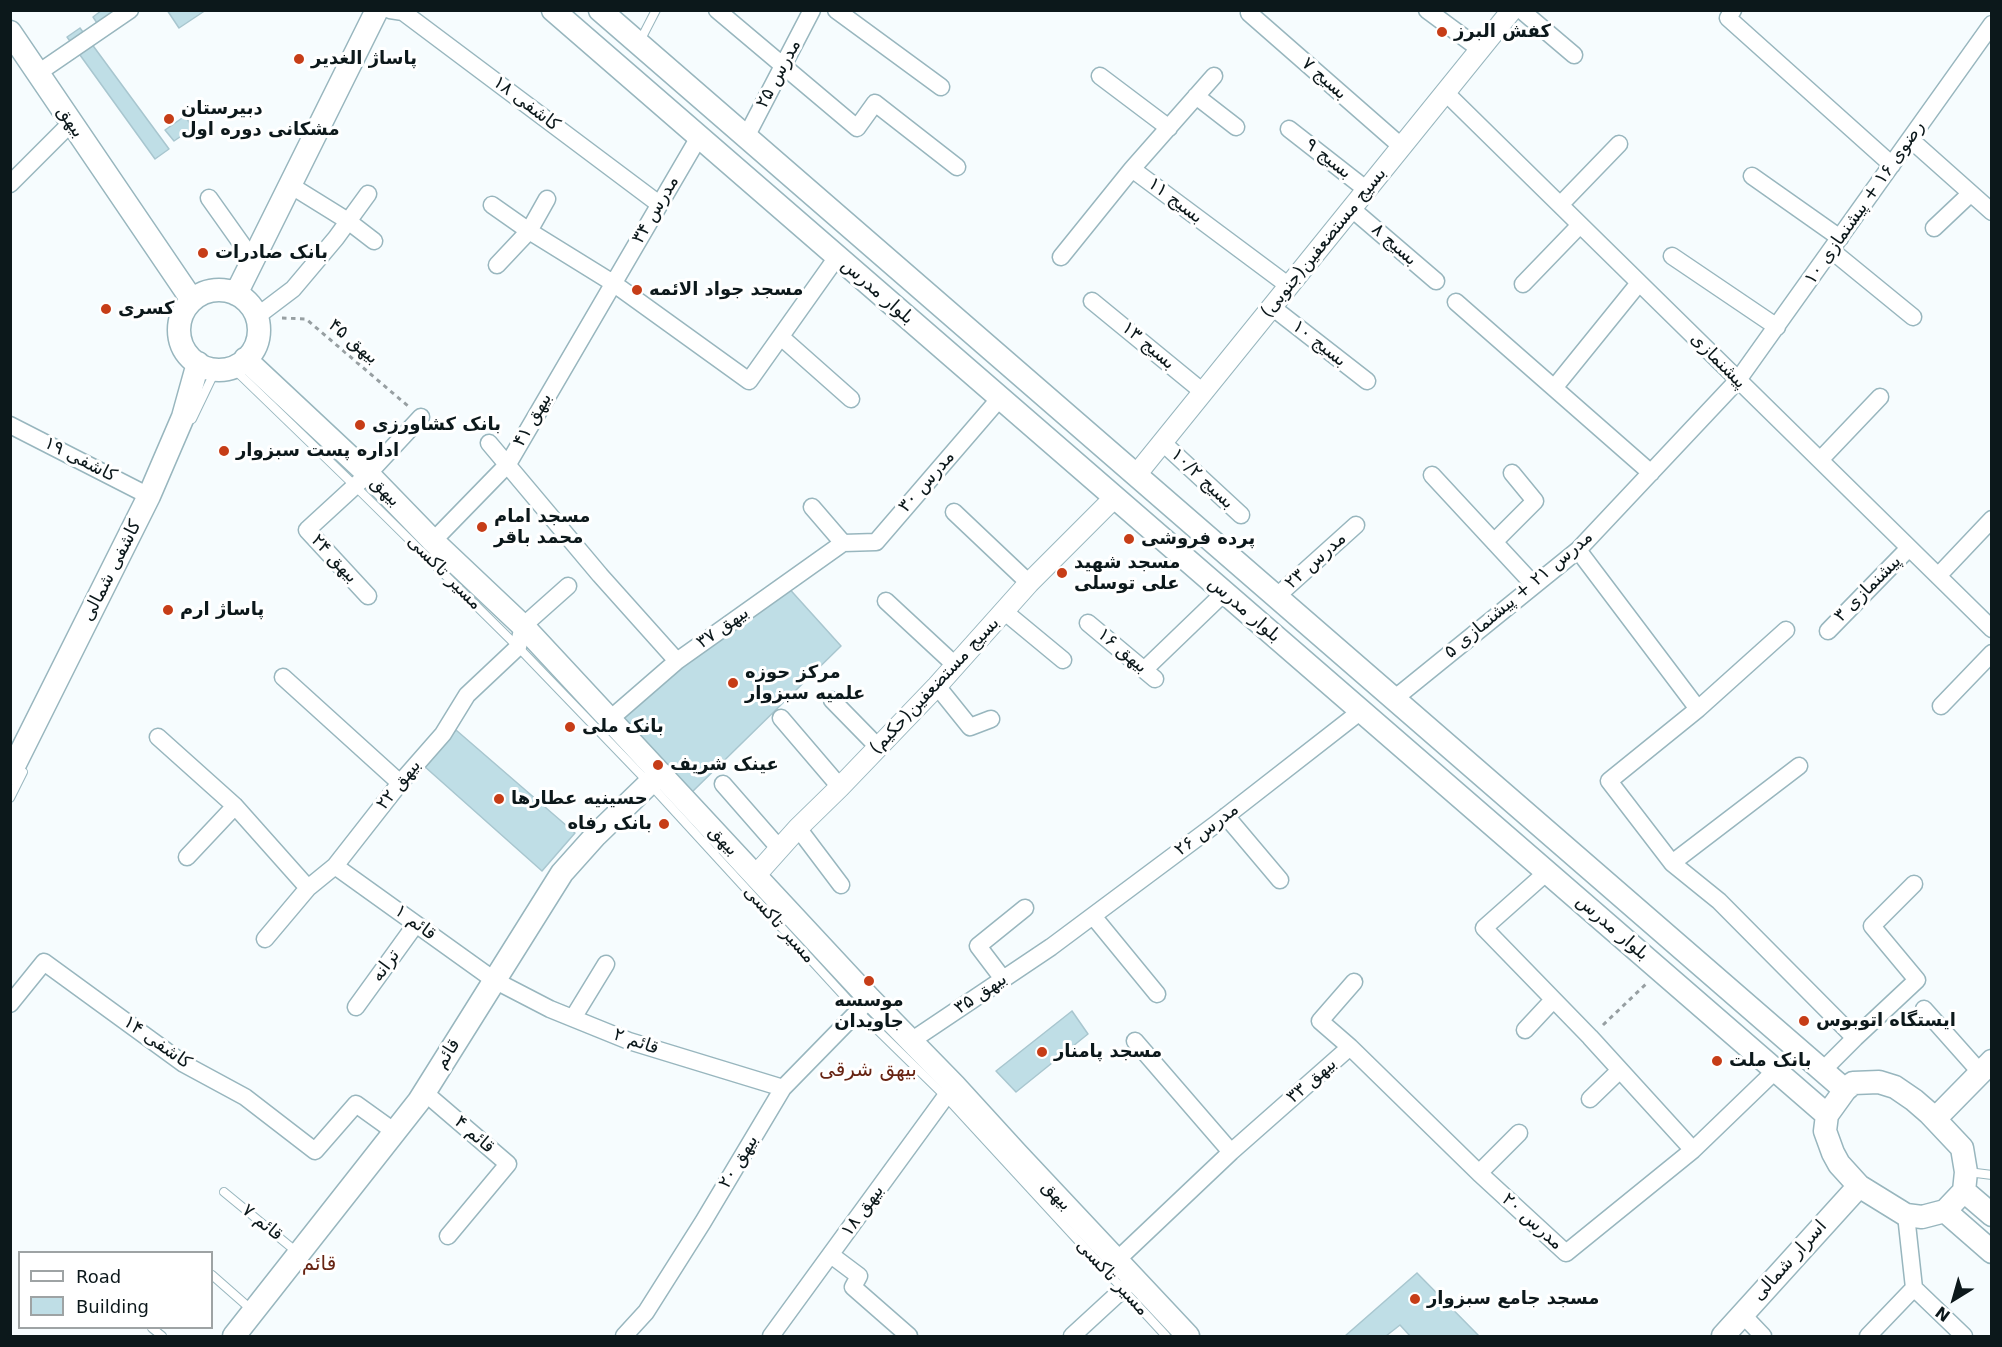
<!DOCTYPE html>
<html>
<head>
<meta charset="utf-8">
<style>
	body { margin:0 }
	#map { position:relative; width:2002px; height:1347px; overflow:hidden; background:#f6fcfe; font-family:"DejaVu Sans",sans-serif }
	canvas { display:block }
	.frame { position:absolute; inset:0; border:12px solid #0c181b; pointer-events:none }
	.legend { position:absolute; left:18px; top:1251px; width:195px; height:78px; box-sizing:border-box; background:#fff; border:2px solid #9ea3a4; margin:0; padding:8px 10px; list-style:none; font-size:18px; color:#0c181b }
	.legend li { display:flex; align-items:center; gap:12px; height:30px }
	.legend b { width:30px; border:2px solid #9ea3a4 }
	.north { position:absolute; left:1924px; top:1269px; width:60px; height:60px; -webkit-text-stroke:4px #fff; paint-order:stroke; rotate:217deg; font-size:16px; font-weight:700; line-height:24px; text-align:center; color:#0c181b }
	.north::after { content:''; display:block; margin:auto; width:21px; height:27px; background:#0c181b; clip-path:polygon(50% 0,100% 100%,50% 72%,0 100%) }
</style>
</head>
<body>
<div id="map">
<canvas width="2002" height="1347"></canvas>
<div class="frame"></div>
<ul class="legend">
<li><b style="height:8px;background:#fff"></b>Road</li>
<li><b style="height:16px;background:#bfdee6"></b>Building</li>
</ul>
<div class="north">N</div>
</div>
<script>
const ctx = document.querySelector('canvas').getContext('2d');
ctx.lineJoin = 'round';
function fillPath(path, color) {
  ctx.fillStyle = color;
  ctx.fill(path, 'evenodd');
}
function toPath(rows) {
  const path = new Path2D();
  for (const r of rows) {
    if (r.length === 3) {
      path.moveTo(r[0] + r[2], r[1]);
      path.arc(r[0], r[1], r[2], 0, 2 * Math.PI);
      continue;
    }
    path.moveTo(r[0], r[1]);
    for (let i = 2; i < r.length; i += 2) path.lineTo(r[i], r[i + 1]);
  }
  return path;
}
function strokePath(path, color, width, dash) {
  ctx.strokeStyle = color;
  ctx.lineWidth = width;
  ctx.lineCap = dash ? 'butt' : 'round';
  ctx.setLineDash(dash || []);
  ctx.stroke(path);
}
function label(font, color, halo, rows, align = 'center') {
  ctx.font = font + ' "DejaVu Sans",Cairo,sans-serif';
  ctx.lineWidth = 6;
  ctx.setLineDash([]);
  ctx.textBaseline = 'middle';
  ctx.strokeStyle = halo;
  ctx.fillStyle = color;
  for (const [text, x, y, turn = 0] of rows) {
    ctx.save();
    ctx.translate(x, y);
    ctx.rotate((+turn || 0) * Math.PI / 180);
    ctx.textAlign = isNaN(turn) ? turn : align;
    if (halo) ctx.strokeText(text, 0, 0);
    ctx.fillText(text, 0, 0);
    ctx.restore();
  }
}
const building = toPath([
	[102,10,113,10,120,21,103,32,93,17,102,10],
	[167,10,206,10,179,28,167,10],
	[80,28,169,149,155,159,67,37,80,28],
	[185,116,193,128,174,141,165,130,185,116],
	[785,584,841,646,690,794,616,719,785,584],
	[456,730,575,833,542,871,424,766,456,730],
	[1072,1011,1088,1034,1016,1092,996,1071,1072,1011],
	[1417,1273,1479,1336,1410,1336,1400,1325,1386,1336,1345,1336,1417,1273]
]);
const path = toPath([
	[282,318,306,319,408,406],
	[1603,1025,1646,984]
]);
const service = toPath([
	[640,41,656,10],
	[232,367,354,485,518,647,649,783,858,1011,946,1097,1166,1336],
	[192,419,216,369],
	[10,798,23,772],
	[1968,1172,1992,1175],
	[224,1192,298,1253],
	[212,1275,253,1311],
	[152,1328,162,1336]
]);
const minor = toPath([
	[390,10,403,12,659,204],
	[717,10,857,128,875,103,957,167],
	[836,10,941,87],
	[1251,10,1249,13,1402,147],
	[1427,10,1481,50],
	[1521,10,1574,55],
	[1733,10,1728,18,1892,165],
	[38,73,130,10],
	[1100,76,1169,128],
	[1446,93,1992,629],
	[1196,96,1236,127],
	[1289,129,1367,190],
	[746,137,812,10],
	[1910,139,1992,212],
	[1132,169,1289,286],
	[1752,176,1840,238],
	[10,184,71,123],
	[290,185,348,221,374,241],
	[209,198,253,260],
	[492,205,529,231,613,283,749,381,837,257],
	[1560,205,1619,144],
	[1352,209,1436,281],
	[1934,228,1970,194],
	[1831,250,1913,317],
	[1672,256,1777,327],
	[1061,257,1132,169,1214,76],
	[497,265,529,231,547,199],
	[1523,284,1580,225],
	[1092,301,1203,392],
	[1456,302,1651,473],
	[1272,307,1367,381],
	[256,317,293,289,336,238,368,194],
	[781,337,851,399],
	[1554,388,1639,283],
	[10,425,149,496],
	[1162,442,1241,515],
	[489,443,600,575,677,661],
	[1820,460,1880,397],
	[1432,475,1534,585],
	[812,507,843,543],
	[954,512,1029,583],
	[433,541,508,464,699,137],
	[1494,542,1535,501,1512,473],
	[843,543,876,542,1000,398],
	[1578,550,1698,709,1609,781,1672,863,1799,766],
	[1938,576,1992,519],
	[368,596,307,530,368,474,421,417],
	[1276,597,1356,525],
	[886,601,955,665],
	[1006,609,1011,617,1063,660],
	[1088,623,1155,679],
	[1828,631,1909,548],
	[1144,670,1224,593],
	[283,677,400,783],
	[937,686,970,727,991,719],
	[1394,699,1578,550,1738,380,1992,24],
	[832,700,878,747],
	[1941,706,1992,653],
	[1698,709,1786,630],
	[781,718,840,787],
	[609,720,677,661,843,543],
	[158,737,235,806],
	[723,784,779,848],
	[1226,816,1280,880],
	[798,828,841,885],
	[187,857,235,806,308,888],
	[1672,863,1719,901,1855,1038,1917,980,1872,926,1914,884],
	[335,866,494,980,550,1009,629,1041,783,1088],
	[1547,872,1484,928,1590,1037,1693,1150],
	[1093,916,1157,994],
	[265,939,308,888,335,866,400,783,443,734,467,695,518,647,523,626,568,586],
	[1003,979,978,946,1025,908],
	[1354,982,1320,1021,1350,1047,1479,1173,1566,1253,1693,1150,1776,1070],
	[10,1004,44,962,184,1064,245,1097,315,1151,356,1104,395,1132],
	[356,1007,416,924],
	[1924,1009,1980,1072],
	[573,1018,606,964],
	[1525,1030,1553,1000],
	[911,1041,1051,947,1216,824,1361,711],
	[1135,1041,1231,1152],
	[1822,1071,1855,1038],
	[424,1092,508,1164,448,1236],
	[1590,1099,1620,1070],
	[1479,1173,1519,1133],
	[1906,1215,1914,1288],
	[831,1255,859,1276,853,1287,909,1336],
	[1117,1260,1231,1152,1350,1047],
	[1914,1288,1964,1336],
	[1742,1314,1763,1336],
	[624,1336,646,1312,703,1222,783,1088,870,999],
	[771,1336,954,1085],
	[1072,1336,1134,1279],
	[1868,1336,1914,1288]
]);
const tertiary = toPath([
	[1136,475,1512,10],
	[755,876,798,828,840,787,937,686,1029,583,1115,497]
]);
const secondary = toPath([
	[553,10,1827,1115],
	[600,10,1845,1090],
	[10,32,192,300],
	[219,330,40],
	[236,294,377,10],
	[245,359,368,474,433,541,523,626,870,999,954,1085,1017,1154,1188,1336],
	[10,774,149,496,183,417,198,363],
	[1879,1082,1895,1087,1914,1100,1929,1113,1962,1148,1966,1172,1964,1191,1945,1211,1922,1217,1906,1215,1859,1186,1839,1164,1833,1153,1825,1131,1827,1115,1845,1090,1853,1083,1879,1082],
	[1935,1119,1992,1061],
	[1964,1191,1992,1215],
	[1945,1211,1992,1252],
	[234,1336,419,1101,562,873,596,835,660,773],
	[1723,1336,1859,1186]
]);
const markers = [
	[1442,32,6,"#c63d17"],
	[299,59,6,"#c63d17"],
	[169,119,6,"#c63d17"],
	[203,253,6,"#c63d17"],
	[637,290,6,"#c63d17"],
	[106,309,6,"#c63d17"],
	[360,425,6,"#c63d17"],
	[224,451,6,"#c63d17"],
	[482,527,6,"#c63d17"],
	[1129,539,6,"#c63d17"],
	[1062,573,6,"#c63d17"],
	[168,610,6,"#c63d17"],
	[733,683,6,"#c63d17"],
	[570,727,6,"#c63d17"],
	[658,765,6,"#c63d17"],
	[499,799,6,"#c63d17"],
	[664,824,6,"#c63d17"],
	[869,981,6,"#c63d17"],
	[1804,1021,6,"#c63d17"],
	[1042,1052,6,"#c63d17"],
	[1717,1061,6,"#c63d17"],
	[1415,1299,6,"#c63d17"]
];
const poiNames = [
	["کفش البرز",1454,32],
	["پاساژ الغدیر",311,59],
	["دبیرستان",181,109],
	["مشکانی دوره اول",181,130],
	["بانک صادرات",215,253],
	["مسجد جواد الائمه",649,290],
	["کسری",118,309],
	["بانک کشاورزی",372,425],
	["اداره پست سبزوار",236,451],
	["مسجد امام",494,517],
	["محمد باقر",494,538],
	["پرده فروشی",1141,539],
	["مسجد شهید",1074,563],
	["علی توسلی",1074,584],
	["پاساژ ارم",180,610],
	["مرکز حوزه",745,673],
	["علمیه سبزوار",745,694],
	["بانک ملی",582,727],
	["عینک شریف",670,765],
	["حسینیه عطارها",511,799],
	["بانک رفاه",652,824,"right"],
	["موسسه",869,1001,"center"],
	["جاویدان",869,1022,"center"],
	["ایستگاه اتوبوس",1816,1021],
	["مسجد پامنار",1054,1052],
	["بانک ملت",1729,1061],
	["مسجد جامع سبزوار",1427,1299]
];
const streetNames = [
	["مدرس ۲۵",779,74,-62],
	["بسیج ۷",1324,79,41],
	["کاشفی ۱۸",526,104,37],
	["بیهق",70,122,56],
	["بسیج ۹",1328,159,38],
	["بسیج ۱۱",1175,201,37],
	["رضوی ۱۶ + پیشنمازی ۱۰",1865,203,-55],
	["مدرس ۳۴",656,210,-60],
	["بسیج مستضعفین(جنوبی)",1324,243,-51],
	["بسیج ۸",1394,245,41],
	["بلوار مدرس",877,292,41],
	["بیهق ۴۵",353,342,40],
	["بسیج ۱۰",1319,344,38],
	["بسیج ۱۳",1148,346,40],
	["پیشنمازی",1718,361,45],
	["بیهق ۴۱",533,420,-60],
	["کاشفی ۱۹",80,460,27],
	["بسیج ۱۰/۲",1202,479,43],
	["مدرس ۳۰",927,482,-49],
	["بیهق",385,492,45],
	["بیهق ۲۴",334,559,47],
	["مدرس ۲۳",1316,561,-42],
	["کاشفی شمالی",112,571,-63],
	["مسیر تاکسی",444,573,45],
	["پیشنمازی ۳",1868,589,-45],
	["مدرس ۲۱ + پیشنمازی ۵",1519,595,-40],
	["بلوار مدرس",1244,610,41],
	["بیهق ۳۷",723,628,-35],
	["بیهق ۱۶",1122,651,40],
	["بسیج مستضعفین(حکیم)",935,686,-47],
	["بیهق ۲۲",399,785,-51],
	["مدرس ۲۶",1207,830,-37],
	["بیهق",723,841,47],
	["قائم ۱",415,923,36],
	["مسیر تاکسی",779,925,48],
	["بلوار مدرس",1612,928,41],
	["ترانه",386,966,-54],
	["بیهق ۳۵",981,994,-34],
	["قائم ۲",636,1042,19],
	["کاشفی ۱۴",157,1043,35],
	["قائم",448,1054,-58],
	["بیهق ۳۳",1312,1081,-41],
	["قائم ۴",474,1135,41],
	["بیهق ۲۰",739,1162,-59],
	["بیهق",1056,1196,46],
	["بیهق ۱۸",863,1211,-54],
	["مدرس ۲۰",1532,1222,42],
	["قائم ۷",262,1223,39],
	["اسرار شمالی",1790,1261,-48],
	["مسیر تاکسی",1112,1278,47]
];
const neighbourhoodNames = [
	["بیهق شرقی",868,1071],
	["قائم",319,1265]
];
fillPath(building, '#bfdee6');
strokePath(building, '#a8c6cf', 1.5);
strokePath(service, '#98b6be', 10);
strokePath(minor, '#98b6be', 19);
strokePath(tertiary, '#98b6be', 22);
strokePath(secondary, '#98b6be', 25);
strokePath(path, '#979fa2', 3, [4.5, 4.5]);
strokePath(service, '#fff', 8);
strokePath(minor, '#fff', 16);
strokePath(tertiary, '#fff', 20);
strokePath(secondary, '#fff', 22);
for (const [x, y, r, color] of markers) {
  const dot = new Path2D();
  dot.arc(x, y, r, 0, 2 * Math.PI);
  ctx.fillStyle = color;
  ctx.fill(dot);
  strokePath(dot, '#fff', 2);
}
label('bold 18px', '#0c181b', '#fff', poiNames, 'left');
label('18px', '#0c181b', '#fff', streetNames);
label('20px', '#672413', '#fff', neighbourhoodNames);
</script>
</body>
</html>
